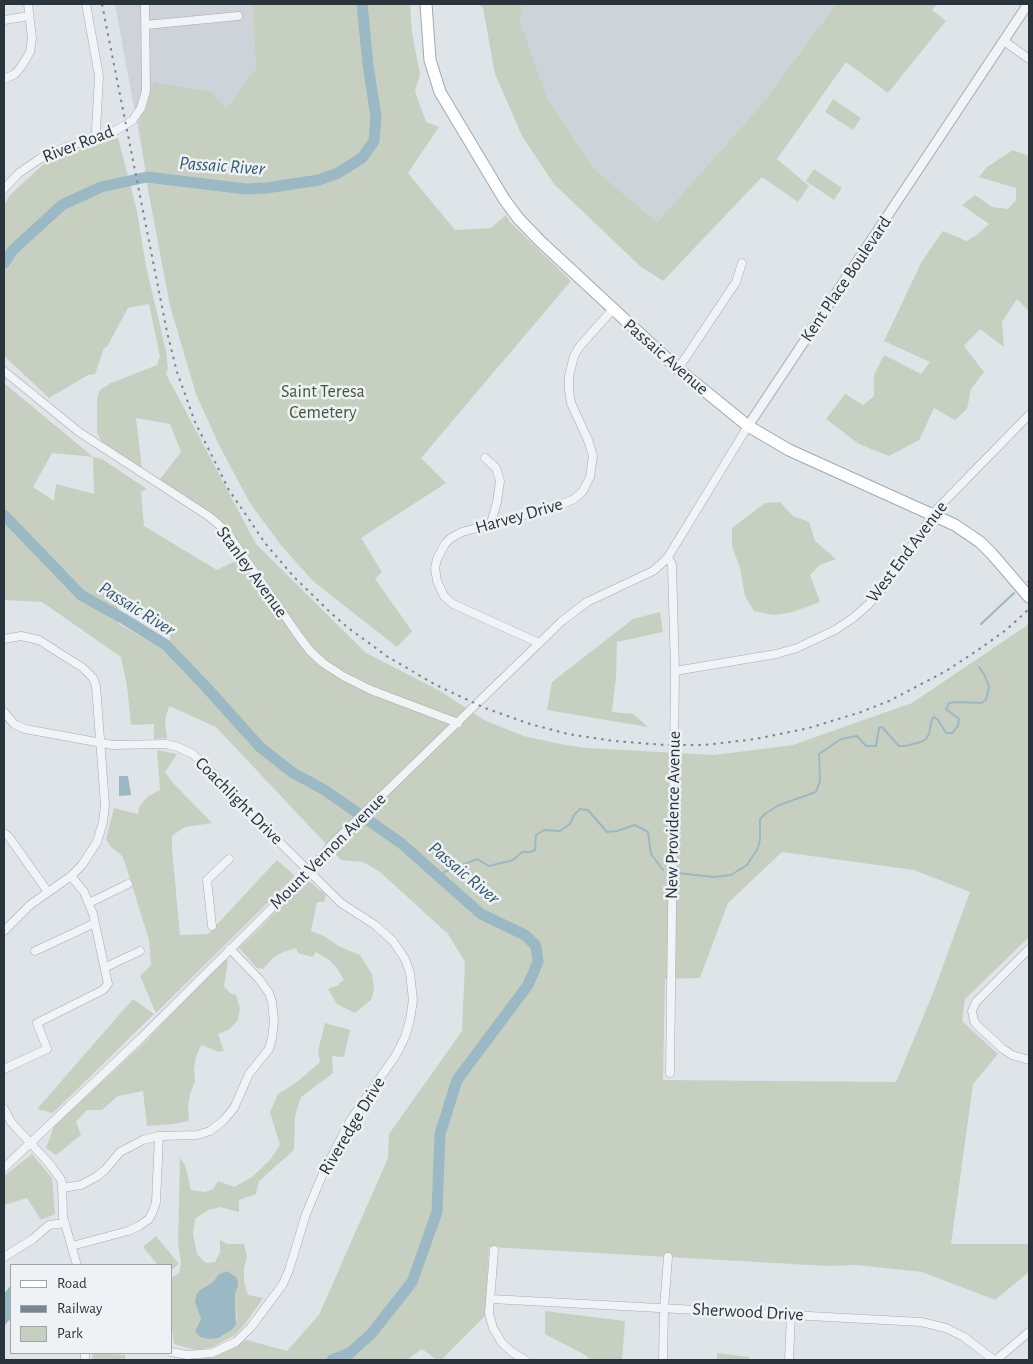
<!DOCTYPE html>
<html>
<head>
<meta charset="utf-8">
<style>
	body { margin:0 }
	#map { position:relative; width:1033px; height:1364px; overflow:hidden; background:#dee4e7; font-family:"Alegreya Sans",sans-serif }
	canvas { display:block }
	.frame { position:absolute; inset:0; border:5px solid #29343d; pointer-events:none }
	.legend { position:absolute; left:10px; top:1264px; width:162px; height:90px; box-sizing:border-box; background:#eef2f5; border:1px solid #9fa6ab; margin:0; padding:6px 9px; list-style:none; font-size:15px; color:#29343d }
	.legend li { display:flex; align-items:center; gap:10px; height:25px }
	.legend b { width:25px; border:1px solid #9fa6ab }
</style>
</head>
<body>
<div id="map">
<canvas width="1033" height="1364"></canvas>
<div class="frame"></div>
<ul class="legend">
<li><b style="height:6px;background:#fff"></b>Road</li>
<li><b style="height:6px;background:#798690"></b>Railway</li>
<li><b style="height:14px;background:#c7d0c0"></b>Park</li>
</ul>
</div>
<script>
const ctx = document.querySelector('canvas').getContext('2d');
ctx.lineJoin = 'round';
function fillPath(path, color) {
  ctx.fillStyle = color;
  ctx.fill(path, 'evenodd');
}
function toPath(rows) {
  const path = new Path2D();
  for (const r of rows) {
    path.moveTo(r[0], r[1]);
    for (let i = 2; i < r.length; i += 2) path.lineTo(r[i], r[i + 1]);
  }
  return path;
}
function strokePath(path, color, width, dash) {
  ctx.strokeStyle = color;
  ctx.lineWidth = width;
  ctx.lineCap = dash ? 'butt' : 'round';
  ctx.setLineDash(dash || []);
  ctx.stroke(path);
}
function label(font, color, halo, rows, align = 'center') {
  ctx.font = font + ' "Alegreya Sans",sans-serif';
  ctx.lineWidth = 5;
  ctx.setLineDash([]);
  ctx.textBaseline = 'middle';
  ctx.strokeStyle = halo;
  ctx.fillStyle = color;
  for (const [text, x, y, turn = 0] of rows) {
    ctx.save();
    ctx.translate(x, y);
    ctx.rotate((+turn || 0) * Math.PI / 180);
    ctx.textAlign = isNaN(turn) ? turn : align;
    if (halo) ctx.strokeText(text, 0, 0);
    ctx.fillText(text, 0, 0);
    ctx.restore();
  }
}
const built = toPath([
	[115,4,284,4,287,100,146,173],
	[522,4,836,4,761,105,657,222,592,167,547,97,520,21]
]);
const green = toPath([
	[253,4,410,4,412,32,420,75,415,91,426,122,439,127,408,173,455,230,491,228,506,215,510,222,571,281,421,458,446,483,361,538,382,572,375,579,412,631,397,647,313,581,280,544,250,503,219,445,196,394,170,306,148,190,139,124,154,82,212,92,226,109,256,69],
	[479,4,522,4,520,21,547,97,592,167,657,222,761,105,836,4,937,4,932,10,946,21,888,93,846,62,777,159,809,186,798,202,762,177,663,281,640,266,554,184,522,136,495,74,483,8],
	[833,99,861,118,853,130,825,112],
	[118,138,137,211,146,266,166,351,168,369,166,374,256,544,366,653,440,691,486,721,524,736,560,744,587,748,714,755,793,745,912,703,1029,624,1029,937,965,999,962,1021,998,1054,973,1084,951,1244,1029,1244,1029,1272,995,1300,922,1272,857,1265,828,1266,489,1247,485,1316,441,1360,437,1360,422,1349,407,1360,198,1360,247,1340,287,1351,319,1315,388,1158,389,1134,462,1031,465,962,448,934,380,872,363,862,341,860,216,727,169,706,165,721,167,738,154,739,154,724,131,725,127,686,121,657,42,602,4,600,4,383,93,457,102,459,147,489,141,492,144,526,217,570,246,556,219,521,157,483,181,452,170,424,136,418,142,468,102,442,97,433,97,398,100,390,111,383,157,365,160,356,149,304,128,308,107,347,104,348,95,374,88,375,49,398,4,356,4,205,10,195,48,160],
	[52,453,93,457,94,494,56,484,54,501,33,487],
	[118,600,170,632,170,653,119,624],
	[782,852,914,870,970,892,933,993,896,1082,663,1080,665,979,700,978,728,903],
	[1013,150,1029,156,1029,309,1028,310,1017,299,1002,322,1004,347,980,329,964,346,984,372,971,389,967,409,955,420,934,408,919,440,889,456,859,444,826,419,845,394,863,405,874,396,874,375,884,355,921,374,930,362,884,341,922,261,943,231,967,241,978,234,989,224,962,205,975,195,992,207,1008,209,1016,200,1016,188,979,177,987,167],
	[814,169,842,188,834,200,806,181],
	[780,502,793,516,809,522,815,541,836,559,820,565,810,575,820,602,789,613,773,615,754,611,745,596,740,568,732,546,732,528,765,503],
	[660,612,663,632,617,642,616,677,612,712,633,714,648,727,547,710,552,682,633,619],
	[157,750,177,754,165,772,174,784,212,823,185,827,172,836,172,849,180,935,208,934,277,860,295,876,156,1013,140,976,151,965,149,940,125,863,122,856,110,846,106,839,114,808,138,814,139,807,147,797,160,790],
	[306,879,326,895,324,902,317,902,311,931,324,936,340,947,360,955,372,974,374,990,371,1000,355,1013,337,1004,328,989,339,985,339,983,344,980,337,968,329,960,316,952,313,957,298,953,296,948,283,952,273,958,263,969,257,968,239,948,259,929],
	[224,959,228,961,224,986,230,993,236,995,240,1008,238,1020,230,1029,218,1034,224,1051,219,1052,201,1045,196,1057,194,1070,195,1082,190,1094,188,1107,189,1121,173,1124,147,1126,143,1091,118,1096,102,1110,87,1110,76,1122,81,1135,56,1155,46,1148,54,1126,147,1040],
	[133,999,154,1014,53,1113,37,1109],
	[325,1023,350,1030,344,1057,332,1056,333,1073,301,1097,295,1116,294,1150,259,1181,256,1194,239,1200,239,1212,220,1207,208,1210,195,1219,193,1234,197,1254,206,1263,215,1262,220,1252,220,1240,228,1244,244,1244,247,1257,244,1269,244,1282,248,1295,263,1298,245,1324,235,1335,213,1347,195,1350,174,1344,172,1329,171,1278,179,1273,181,1262,178,1243,180,1158,185,1165,191,1190,205,1192,213,1189,218,1181,234,1187,252,1177,270,1160,280,1145,270,1112,278,1094,297,1082,320,1062,318,1051],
	[227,1271,236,1277,238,1283,235,1294,237,1320,230,1331,224,1335,208,1339,204,1338,195,1331,201,1319,195,1297,200,1290,213,1282,219,1274],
	[32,1154,52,1178,55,1214,41,1220,27,1198,4,1205,4,1176],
	[156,1236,179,1264,171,1270,171,1265,158,1265,143,1247],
	[545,1311,625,1321,622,1360,591,1360,585,1355,545,1334],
	[93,1353,125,1355,125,1360,92,1360],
	[717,1353,749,1357,749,1360,717,1360]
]);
const water = toPath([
	[119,776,128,776,131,795,119,796],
	[227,1271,236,1277,238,1281,238,1285,235,1294,236,1325,230,1331,218,1338,208,1339,200,1337,195,1331,201,1319,195,1302,196,1295,200,1290,213,1282,219,1274],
	[11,1285,11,1318,4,1326,4,1294]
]);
const stream = toPath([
	[1028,582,1029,580],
	[981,624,1014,593],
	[677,873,714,877,731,875,747,865,758,848,760,839,760,819,766,813,779,805,816,792,820,781,819,754,841,739,857,736,866,746,876,746,879,728,882,727,899,746,905,746,921,742,926,739,929,734,932,719,934,717,938,720,946,733,952,733,958,726,959,719,946,709,949,703,955,702,981,703,986,700,989,687,985,676,979,667],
	[437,875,477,859,489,866,513,860,522,852,530,852,535,850,536,835,544,830,560,831,570,824,574,815,580,809,588,810,607,832,617,831,635,825,648,832,651,854,663,870]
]);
const river = toPath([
	[4,263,13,250,62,205,101,187,147,177,246,189,266,188,319,180,338,173,362,158,374,141,376,117,368,65,362,4],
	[4,515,81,595,124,619,166,645,206,687,260,747,293,773,323,789,401,843,481,914,525,935,536,946,538,962,528,985,457,1080,440,1134,437,1212,412,1282,371,1334,350,1353,332,1360]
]);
const minor = toPath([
	[86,4,99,76,96,130,97,137],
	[4,20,29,16],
	[146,25,238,16],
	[1004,41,1029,59],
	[4,79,15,74,21,67,30,52,32,38,28,4],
	[4,189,19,173,41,158,66,147,115,131,133,120,136,115,141,108,146,91,145,4],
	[678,369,736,282,742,263],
	[4,371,79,432,210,517,226,531,298,635,310,651,323,663,343,676,371,690,458,723],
	[485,458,496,468,500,481,497,502,491,523],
	[668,557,672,565,675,671,670,1073],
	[4,639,21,636,39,640,83,668,93,678,96,686,105,805,103,822,97,842,82,865,71,876,30,905,4,931],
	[539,643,453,604,444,596,437,581,435,568,437,559,445,544,451,538,462,532,558,506,574,499,583,491,590,477,593,456,588,440,571,403,569,390,569,376,574,356,580,346,613,309],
	[675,671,776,654,797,648,835,630,853,618,869,604,881,590,937,509,1029,415],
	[4,712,14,724,25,729,113,745,166,744,178,747,191,753,200,760,247,810,341,903,375,925,393,941,405,959,410,973,413,1000,410,1020,405,1037,396,1055,350,1121,324,1171,306,1214,289,1270,283,1284,251,1327,236,1342,212,1353,187,1355,171,1352],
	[4,833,9,837,48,892],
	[89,903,128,884],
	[212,926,207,880,229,859],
	[1029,949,976,1002,972,1011,974,1021,977,1025,1003,1049,1012,1055,1029,1060],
	[35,951,95,923],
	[106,967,140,951],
	[4,1069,47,1049,37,1023,103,990,108,984,93,914,84,892,71,876],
	[4,1109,11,1122,48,1162,60,1178,62,1183,63,1217,77,1265],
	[4,1168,141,1038,309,871,333,843,562,621,587,602,653,571,661,564,668,557,748,426],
	[62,1188,81,1185,96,1177,105,1170,120,1152,143,1140,159,1136,197,1135,210,1131,223,1121,234,1108,249,1074,269,1049,272,1038,274,1021,272,1002,269,993,259,979,230,949],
	[72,1246,128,1231,139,1226,149,1219,153,1211,156,1202,159,1136],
	[494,1250,489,1313,493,1328,502,1343,512,1352,525,1360],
	[4,1257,33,1239,49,1225,65,1223],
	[491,1299,921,1322,946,1328,964,1337,994,1360],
	[85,1360,85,1353],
	[663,1360,664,1308,668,1257],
	[789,1360,791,1315],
	[996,1360,1029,1332]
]);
const tertiary = toPath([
	[748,426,1028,4]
]);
const primary = toPath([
	[426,4,430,60,440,92,504,199,518,218,540,241,678,369,748,426,789,450,955,525,980,542,992,554,1029,597]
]);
const rail = toPath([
	[102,4,167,332,177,372,195,422,229,490,265,543,294,577,331,613,347,627,388,657,436,685,485,708,530,724,568,734,614,741,665,745,704,745,756,739,809,728,861,712,889,701,946,671,978,650,1006,630,1029,609]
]);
const streetNames = [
	["River Road",78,144,-21],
	["Kent Place Boulevard",846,279,-56],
	["Passaic Avenue",666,357,41],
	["Harvey Drive",519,516,-16],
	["West End Avenue",907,552,-53],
	["Stanley Avenue",252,572,54],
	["Coachlight Drive",239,801,45],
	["New Providence Avenue",673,815,-89],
	["Mount Vernon Avenue",328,851,-45],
	["Riveredge Drive",352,1126,-59],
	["Sherwood Drive",748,1312,3]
];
const parkNames = [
	["Saint Teresa",323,392],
	["Cemetery",323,413]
];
const waterNames = [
	["Passaic River",222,166,4],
	["Passaic River",137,609,32],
	["Passaic River",464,873,40]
];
fillPath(built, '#cdd3d9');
fillPath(green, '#c7d0c0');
fillPath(water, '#9bb8c5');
strokePath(stream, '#9bb8c5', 2);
strokePath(river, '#9bb8c5', 11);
strokePath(minor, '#a4acb1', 9);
strokePath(tertiary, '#a4acb1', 11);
strokePath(primary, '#9faab2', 13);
strokePath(minor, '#f1f3f6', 8);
strokePath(tertiary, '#f1f3f6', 9);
strokePath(primary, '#fff', 11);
strokePath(rail, '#798690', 2, [2.5, 5]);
label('18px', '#29343d', '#eef2f5', streetNames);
label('18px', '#435837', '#eef2f5', parkNames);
label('italic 19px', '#355a6e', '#eef2f5', waterNames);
</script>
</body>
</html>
